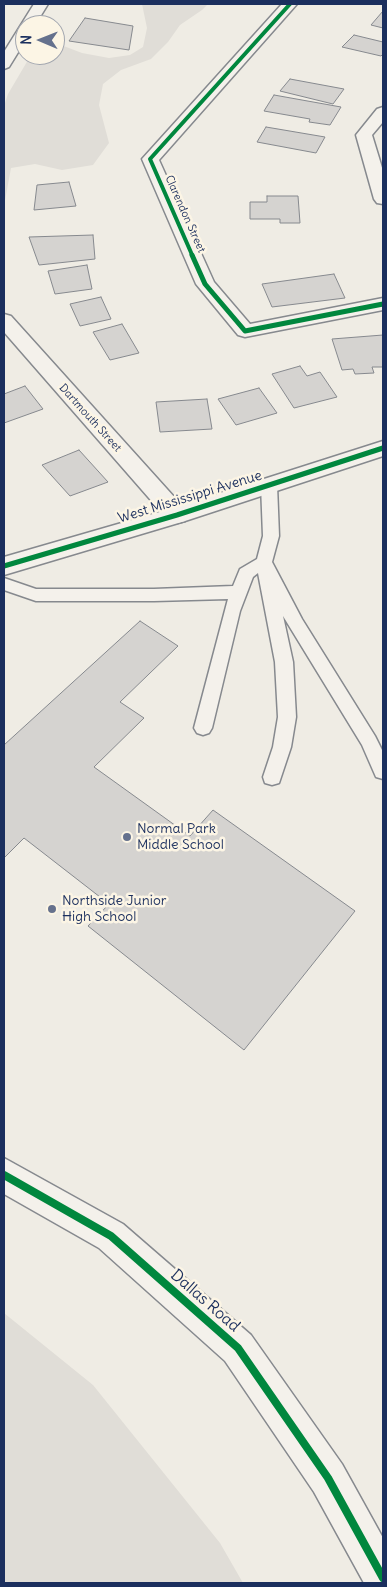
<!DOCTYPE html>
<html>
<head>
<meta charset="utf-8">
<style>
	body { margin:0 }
	#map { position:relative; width:387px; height:1587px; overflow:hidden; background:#efece4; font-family:Delius,sans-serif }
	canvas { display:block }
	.frame { position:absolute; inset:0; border:5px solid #1b2f5e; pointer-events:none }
	.north { position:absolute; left:15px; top:15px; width:50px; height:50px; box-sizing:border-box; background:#fcf5e5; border:1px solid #a2a6af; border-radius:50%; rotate:271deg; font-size:14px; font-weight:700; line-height:20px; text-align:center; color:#1b2f5e }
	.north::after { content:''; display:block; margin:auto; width:18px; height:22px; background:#65718d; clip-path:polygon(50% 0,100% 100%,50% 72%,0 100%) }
</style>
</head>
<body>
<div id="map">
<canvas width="387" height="1587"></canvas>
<div class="frame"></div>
<div class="north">N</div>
</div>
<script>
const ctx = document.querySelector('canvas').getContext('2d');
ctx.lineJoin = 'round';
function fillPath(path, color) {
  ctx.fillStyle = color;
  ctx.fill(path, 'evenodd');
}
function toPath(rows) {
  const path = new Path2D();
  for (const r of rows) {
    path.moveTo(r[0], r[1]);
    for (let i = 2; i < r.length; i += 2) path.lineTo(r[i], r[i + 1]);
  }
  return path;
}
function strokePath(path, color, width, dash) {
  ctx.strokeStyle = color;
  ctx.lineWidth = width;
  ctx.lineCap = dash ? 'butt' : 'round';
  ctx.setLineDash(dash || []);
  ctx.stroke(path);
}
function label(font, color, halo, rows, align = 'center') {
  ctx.font = font + ' Delius,sans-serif';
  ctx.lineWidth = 5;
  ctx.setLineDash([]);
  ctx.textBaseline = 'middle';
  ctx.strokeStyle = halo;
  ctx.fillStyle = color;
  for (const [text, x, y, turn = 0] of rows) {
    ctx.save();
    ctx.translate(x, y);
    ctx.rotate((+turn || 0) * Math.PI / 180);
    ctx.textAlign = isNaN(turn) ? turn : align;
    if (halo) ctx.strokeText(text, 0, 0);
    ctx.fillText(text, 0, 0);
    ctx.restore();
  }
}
const green = toPath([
	[142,4,208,4,202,10,180,25,168,42,151,59,121,70,103,84,99,105,109,143,93,165,62,170,35,164,11,168,4,206,4,106,8,94,28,60,31,55,55,55,55,46,61,45,82,53,109,58,130,55,143,47,147,28],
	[4,1313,93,1385,220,1543,243,1583,4,1583]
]);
const building = toPath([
	[383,11,383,28,371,25,383,11],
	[85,18,133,26,129,50,69,41,85,18],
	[354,35,383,42,383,54,381,56,342,47,354,35],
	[290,79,344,89,333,104,280,91,290,79],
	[274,95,341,107,330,125,309,122,310,119,264,111,274,95],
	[266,127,325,137,316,153,257,142,266,127],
	[69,182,76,206,34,210,37,185,69,182],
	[267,196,298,196,300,223,280,223,280,219,250,219,250,202,267,202,267,196],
	[93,235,95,259,39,265,29,237,93,235],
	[87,265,92,289,55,294,48,271,87,265],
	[334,274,345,298,272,307,262,284,334,274],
	[101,297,111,319,80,326,70,304,101,297],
	[122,324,139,353,110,360,93,332,122,324],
	[383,335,383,367,372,367,374,373,355,374,353,369,342,370,332,339,383,335],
	[300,366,307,376,320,372,337,397,294,408,272,374,300,366],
	[25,386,43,409,4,423,4,394,25,386],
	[259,388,277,413,236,425,218,399,259,388],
	[207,399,212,429,160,432,156,402,207,399],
	[79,450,108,482,70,496,42,465,79,450],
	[140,621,178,646,120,702,144,718,94,767,190,836,213,810,355,911,244,1050,88,926,109,904,24,838,4,858,4,745,140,621]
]);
const lane = toPath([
	[269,480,274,481,277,485,279,536,272,562,302,619,375,736,383,752,383,779,376,777,362,745,283,616,293,662,296,717,291,747,279,783,272,785,265,783,263,777,273,747,278,717,275,662,258,573,253,577,240,611,212,728,209,733,203,735,197,733,194,728,228,599,154,601,36,601,4,590,4,578,36,589,154,589,233,586,240,569,257,559,263,536,261,485,264,481,269,480]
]);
const street = toPath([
	[34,4,48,4,35,25,25,25,25,41,9,67,4,69,4,52,34,4],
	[282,4,297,4,159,160,214,282,250,324,383,298,383,310,245,337,238,335,196,284,142,159,282,4],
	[383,107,383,122,372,135,383,171,383,204,377,203,374,199,356,135,377,109,383,107],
	[4,314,11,316,185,509,188,515,185,521,177,523,169,521,4,332,4,314]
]);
const secondary = toPath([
	[383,441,383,456,185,521,4,575,4,557,170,509,383,441],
	[4,1158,123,1224,251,1335,342,1464,383,1538,383,1583,364,1583,314,1492,225,1361,99,1248,4,1194,4,1158]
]);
const cyclewayFar2 = toPath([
	[193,257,150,159,290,4]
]);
const cyclewayFar1 = toPath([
	[192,255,205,284,245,331,383,304],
	[4,566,177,515,383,448]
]);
const cycleway = toPath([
	[4,1175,111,1236,238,1348,328,1478,383,1578]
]);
const markers = [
	[127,837,5,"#65718d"],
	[52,909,5,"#65718d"]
];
const farStreetnames = [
	["Clarendon Street",185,214,66],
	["Dartmouth Street",90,418,48]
];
const streetNames = [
	["West Mississippi Avenue",190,497,-17]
];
const poiNames = [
	["Normal Park",137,829],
	["Middle School",137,845],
	["Northside Junior",62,901],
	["High School",62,917]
];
const nearStreetnames = [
	["Dallas Road",205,1301,41]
];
fillPath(green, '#e0ddd7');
fillPath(building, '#d5d3d0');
strokePath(building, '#86898e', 1);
strokePath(lane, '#86898e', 3);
strokePath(street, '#86898e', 3);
strokePath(secondary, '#86898e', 3);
fillPath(lane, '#f4f1eb');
fillPath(street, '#f4f1eb');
fillPath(secondary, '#f4f1eb');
strokePath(cyclewayFar2, '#00873e', 4);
strokePath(cyclewayFar1, '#00873e', 5);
strokePath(cycleway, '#00873e', 8);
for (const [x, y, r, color] of markers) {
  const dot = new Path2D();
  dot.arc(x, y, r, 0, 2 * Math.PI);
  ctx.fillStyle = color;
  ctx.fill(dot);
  strokePath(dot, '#fcf5e5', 2);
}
label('11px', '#1b2f5e', '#fcf5e5', farStreetnames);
label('14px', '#1b2f5e', '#fcf5e5', streetNames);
label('14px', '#1b2f5e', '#fcf5e5', poiNames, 'left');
label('16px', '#1b2f5e', '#fcf5e5', nearStreetnames);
</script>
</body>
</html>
